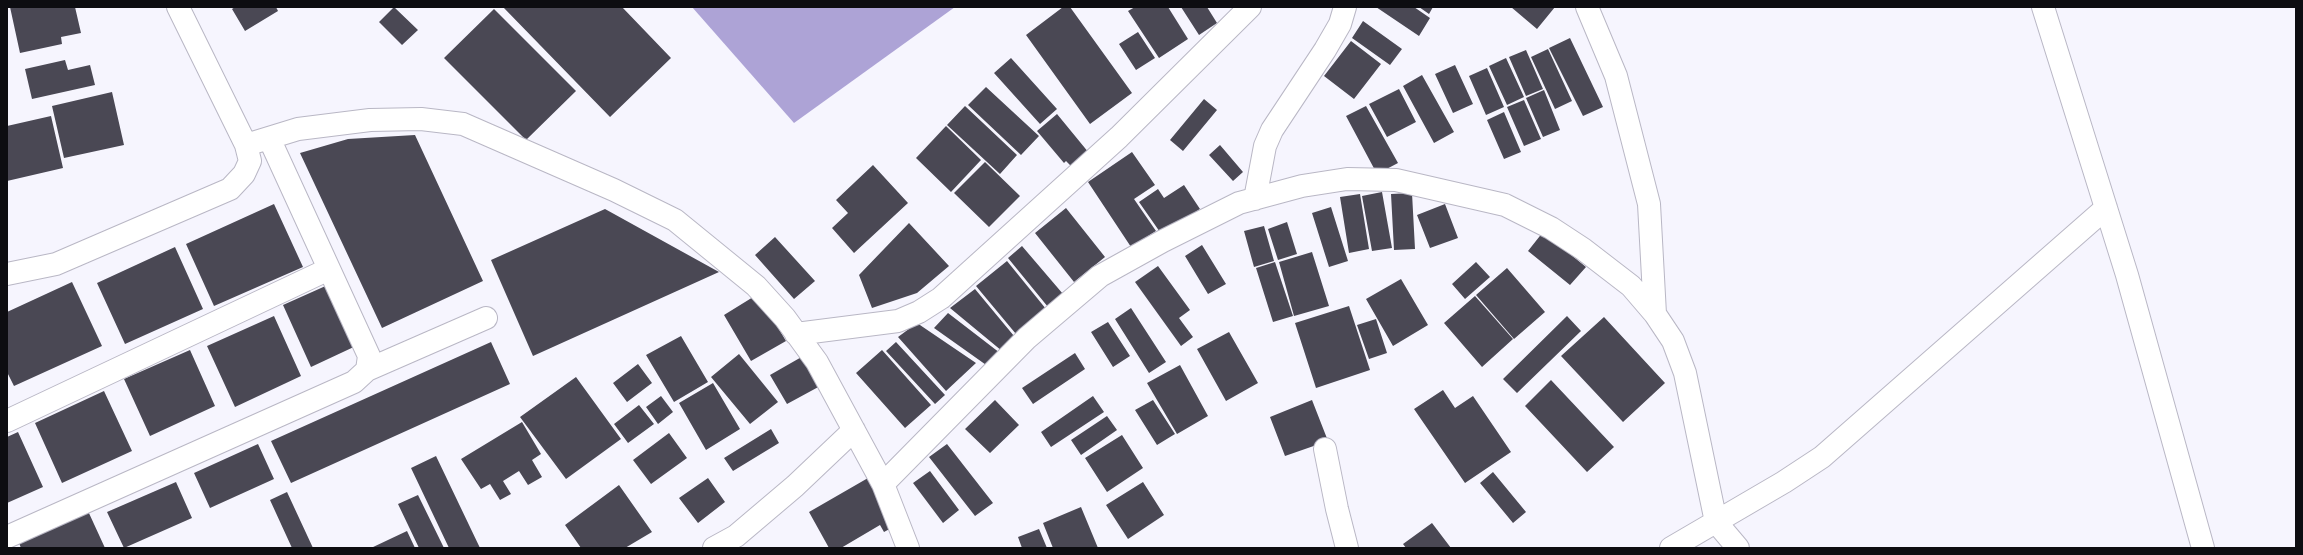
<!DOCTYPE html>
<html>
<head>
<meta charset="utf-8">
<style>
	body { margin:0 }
	#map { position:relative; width:2303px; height:555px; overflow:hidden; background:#f6f5fe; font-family:Spectral,serif }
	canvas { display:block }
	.frame { position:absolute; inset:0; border:8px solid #0d0d11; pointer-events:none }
</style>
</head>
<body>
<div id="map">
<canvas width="2303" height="555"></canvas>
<div class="frame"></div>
</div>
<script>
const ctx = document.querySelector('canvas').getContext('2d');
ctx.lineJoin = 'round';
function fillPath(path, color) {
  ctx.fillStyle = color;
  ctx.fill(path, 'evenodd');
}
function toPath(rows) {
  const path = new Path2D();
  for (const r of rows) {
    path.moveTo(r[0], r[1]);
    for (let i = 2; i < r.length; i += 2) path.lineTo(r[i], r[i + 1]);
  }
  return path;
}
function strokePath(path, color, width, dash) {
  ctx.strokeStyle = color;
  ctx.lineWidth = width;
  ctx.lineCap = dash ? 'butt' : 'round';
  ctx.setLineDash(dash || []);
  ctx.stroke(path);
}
const water = toPath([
	[692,7,955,7,794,123]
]);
const building = toPath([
	[10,7,75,7,81,33,61,37,62,44,20,53],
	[235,7,276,7,278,11,245,31,232,9],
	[394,7,418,30,402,45,379,22],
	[503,7,622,7,671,58,610,117],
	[1063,7,1070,7,1132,93,1090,124,1026,35],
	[1135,7,1168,7,1188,39,1159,58,1128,11],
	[1181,7,1207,7,1217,23,1199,35],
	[1376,7,1414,7,1430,18,1419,36],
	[1419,7,1433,7,1429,14],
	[1511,7,1555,7,1537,29],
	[494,9,576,91,526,140,444,58],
	[1363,21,1402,49,1390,65,1352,38],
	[1138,32,1155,58,1136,70,1119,44],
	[1570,38,1603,107,1583,116,1549,48],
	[1351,41,1381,64,1354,99,1324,76],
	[1548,49,1572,101,1555,109,1531,57],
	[1526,50,1543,89,1526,96,1509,57],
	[1011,58,1057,109,1040,124,994,73],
	[1506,58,1524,97,1507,105,1489,66],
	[65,60,68,70,90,65,95,85,32,99,25,69],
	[1455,65,1473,104,1453,113,1435,74],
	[1487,68,1504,107,1486,115,1469,76],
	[1422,75,1454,132,1434,143,1403,86],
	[986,87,1039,136,1021,155,968,105],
	[1399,89,1416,122,1387,137,1369,104],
	[1544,90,1560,130,1543,137,1526,98],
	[112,92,124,145,64,158,52,106],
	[1204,99,1217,110,1183,151,1170,140],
	[1524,100,1541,139,1524,146,1507,107],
	[965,106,1017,155,1000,174,947,125],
	[1366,106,1398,163,1377,174,1346,116],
	[1504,112,1521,152,1504,159,1487,120],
	[1057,114,1089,153,1072,167,1066,161,1064,163,1037,131],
	[51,116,63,168,7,181,7,126],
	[946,126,981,160,951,192,916,158],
	[415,135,483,281,382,328,300,153,348,139],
	[1220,145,1243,172,1233,181,1209,155],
	[1132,152,1155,185,1134,199,1156,231,1131,247,1088,182],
	[985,162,1020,196,989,227,954,193],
	[873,165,908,203,854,253,832,228,848,213,836,200],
	[1184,185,1200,209,1162,235,1139,202,1158,189,1164,198],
	[1382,192,1392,248,1372,251,1362,196],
	[1412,193,1415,249,1394,250,1391,194],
	[1360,194,1369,249,1349,253,1340,197],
	[274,204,303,267,214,306,186,244],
	[1445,204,1458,238,1430,248,1417,215],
	[1331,207,1348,261,1329,267,1312,213],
	[1066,208,1105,257,1074,282,1035,233],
	[605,209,719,272,533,356,491,260],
	[1287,222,1297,254,1278,260,1268,229],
	[909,223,949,266,917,293,872,308,859,275],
	[1264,226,1274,261,1254,267,1244,231],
	[1543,232,1586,267,1570,285,1528,251],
	[775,237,815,281,794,299,755,255],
	[1202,245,1226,284,1208,294,1185,256],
	[1022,246,1063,294,1048,307,1008,258],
	[175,247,203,309,125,344,97,283],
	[1312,252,1329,306,1294,316,1279,262],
	[1007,261,1046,309,1016,334,976,286],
	[1275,262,1293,316,1273,322,1256,268],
	[1476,262,1490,277,1465,299,1452,284],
	[1158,266,1190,310,1179,318,1193,337,1181,346,1135,282],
	[1507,268,1545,312,1514,339,1476,295],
	[1401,279,1428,325,1393,346,1366,299],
	[72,282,102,346,14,386,7,372,7,312],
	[330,284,358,345,311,367,283,305],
	[975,289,1014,336,1002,351,950,308],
	[758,294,786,341,751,361,724,315],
	[1475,296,1513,339,1482,367,1444,323],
	[1349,306,1370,370,1316,388,1295,323],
	[1131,308,1166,362,1149,373,1115,319],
	[948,313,1000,353,989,367,934,328],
	[274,316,301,376,235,407,207,346],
	[1567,316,1581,331,1517,393,1503,379],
	[1604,317,1665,383,1623,422,1561,356],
	[1376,319,1387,353,1369,359,1357,325],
	[1108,322,1130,356,1113,367,1091,332],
	[917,323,976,363,946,391,898,337],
	[1229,332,1258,383,1226,401,1197,349],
	[681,336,708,382,674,402,646,355],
	[491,342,510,384,291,483,271,441],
	[896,342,945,395,935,404,886,351],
	[190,350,215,406,150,436,124,379],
	[882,350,931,405,905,428,856,373],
	[1075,353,1085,369,1033,404,1022,388],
	[739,354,778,402,750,424,711,377],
	[805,355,822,385,787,404,770,375],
	[638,364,652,383,627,402,613,383],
	[1180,365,1208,416,1177,434,1147,383],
	[576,377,621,439,566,479,520,417],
	[1551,380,1614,447,1587,472,1525,406],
	[713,383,740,429,706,450,679,403],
	[1443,390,1455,408,1473,396,1511,452,1465,483,1414,409],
	[104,391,132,451,62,483,35,423],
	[661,396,673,412,658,424,646,407],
	[1093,396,1104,412,1051,447,1041,432],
	[995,400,1019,425,990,453,965,429],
	[1153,400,1175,434,1157,445,1135,410],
	[1312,400,1328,441,1285,456,1270,417],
	[639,405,654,424,628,443,614,424],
	[1107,416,1117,430,1081,455,1071,440],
	[522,422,541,454,532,460,542,477,528,485,519,471,503,481,511,494,500,500,490,484,481,489,461,459],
	[771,429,779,443,733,471,724,458],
	[18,432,43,487,7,503,7,437],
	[669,433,687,458,651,484,633,460],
	[1122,435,1143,468,1107,492,1085,458],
	[258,444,274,479,210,508,194,473],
	[947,444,993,503,975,516,929,457],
	[436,456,480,548,449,548,411,468],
	[930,471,959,510,943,523,913,483],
	[1493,472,1526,512,1513,523,1480,483],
	[708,478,725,502,698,523,679,498],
	[868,478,895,526,884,532,880,525,841,548,829,548,809,512],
	[176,482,192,518,124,548,107,512],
	[1143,482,1164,515,1128,539,1106,505],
	[619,485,652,532,625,548,581,548,565,525],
	[287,492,313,548,292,548,270,500],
	[418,495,444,548,419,548,398,504],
	[1081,507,1098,548,1053,548,1043,523],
	[88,511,105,548,21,548,19,543],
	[1432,523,1451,548,1406,548,1403,544],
	[1039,529,1047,548,1022,548,1018,537],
	[407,531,415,548,371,548]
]);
const minor = toPath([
	[1587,7,1616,76,1649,204,1655,314],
	[2043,7,2127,275,2203,548],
	[246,145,298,129,370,120,421,119,463,124,614,190,675,220,756,286,785,318,817,362,883,484,908,548],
	[1255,199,1265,146,1272,130,1325,50,1340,24,1345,7],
	[7,274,56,264,230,189,244,174,250,161,246,145,178,7],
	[796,334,898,321,919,312,941,298,1119,137,1250,7],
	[367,370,486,318],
	[7,421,329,269],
	[1325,449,1337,509,1347,548],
	[883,484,1027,338,1100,276,1163,241,1239,203,1302,186,1347,179,1396,180,1505,205,1551,228,1583,249,1631,286,1655,314,1673,341,1685,373,1716,522,1738,548],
	[7,537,354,382,367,370,369,356,269,138],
	[714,548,736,536,795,486,854,430],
	[1671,548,1784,482,1822,457,2106,208]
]);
fillPath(water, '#ada3d6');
fillPath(building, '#4a4854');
strokePath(minor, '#b9b7c5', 24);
strokePath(minor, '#fff', 22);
</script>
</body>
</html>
